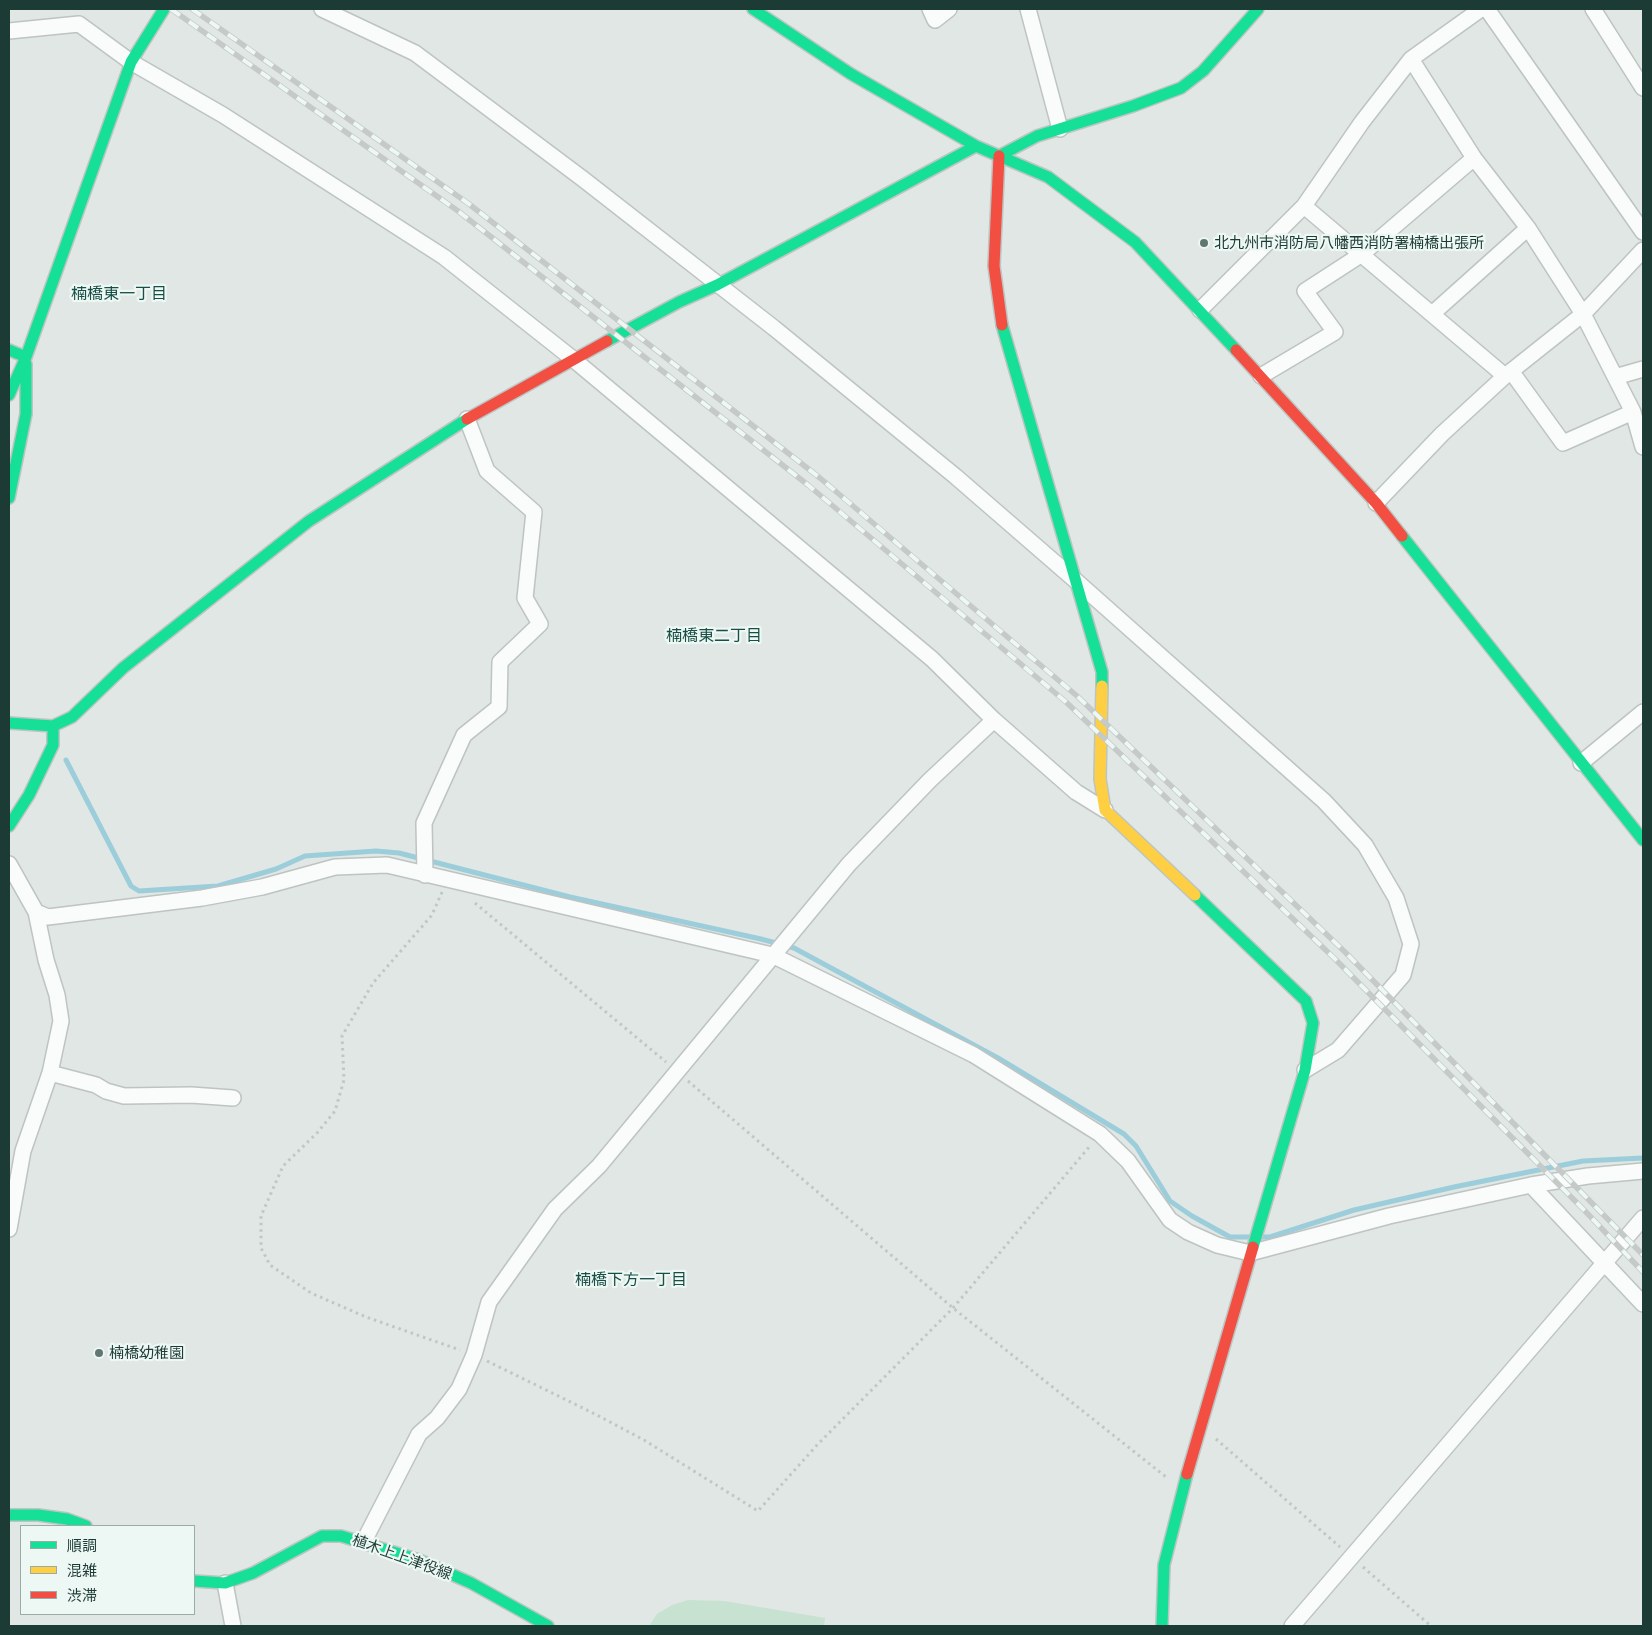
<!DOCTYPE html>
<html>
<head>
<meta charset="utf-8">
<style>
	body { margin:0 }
	#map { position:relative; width:1652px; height:1635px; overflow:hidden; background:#e0e7e4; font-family:Commissioner,"Noto Sans JP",sans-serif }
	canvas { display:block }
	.frame { position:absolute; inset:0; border:10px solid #1d3b35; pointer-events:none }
	.legend { position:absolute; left:20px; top:1525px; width:175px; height:90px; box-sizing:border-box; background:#edf7f3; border:1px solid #9aaca7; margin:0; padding:6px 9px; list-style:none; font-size:15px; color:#1d3b35 }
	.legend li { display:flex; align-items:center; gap:10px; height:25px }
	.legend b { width:25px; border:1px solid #9aaca7 }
</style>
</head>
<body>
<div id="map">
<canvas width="1652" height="1635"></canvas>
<div class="frame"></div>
<ul class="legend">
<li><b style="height:6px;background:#16e098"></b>順調</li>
<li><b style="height:6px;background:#ffcf43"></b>混雑</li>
<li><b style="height:6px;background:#f24e42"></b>渋滞</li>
</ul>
</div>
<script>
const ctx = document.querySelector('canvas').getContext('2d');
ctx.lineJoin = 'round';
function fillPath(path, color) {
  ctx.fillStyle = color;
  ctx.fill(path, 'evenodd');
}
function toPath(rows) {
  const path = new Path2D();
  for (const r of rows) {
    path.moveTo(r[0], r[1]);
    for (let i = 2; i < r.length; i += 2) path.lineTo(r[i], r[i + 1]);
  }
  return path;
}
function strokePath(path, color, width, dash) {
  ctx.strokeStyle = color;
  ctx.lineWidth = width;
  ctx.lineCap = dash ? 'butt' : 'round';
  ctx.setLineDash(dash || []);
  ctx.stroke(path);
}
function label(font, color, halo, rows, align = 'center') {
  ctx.font = font + ' Commissioner,"Noto Sans JP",sans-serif';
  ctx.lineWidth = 4.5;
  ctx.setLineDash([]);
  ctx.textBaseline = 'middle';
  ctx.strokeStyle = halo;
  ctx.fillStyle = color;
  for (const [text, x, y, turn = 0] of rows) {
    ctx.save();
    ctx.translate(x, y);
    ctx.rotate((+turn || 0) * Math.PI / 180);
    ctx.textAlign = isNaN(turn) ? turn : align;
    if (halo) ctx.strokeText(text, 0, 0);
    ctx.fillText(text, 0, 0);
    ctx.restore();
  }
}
const green = toPath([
	[688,1600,724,1601,825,1618,824,1626,649,1626,657,1614,672,1605]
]);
const stream = toPath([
	[66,760,131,886,139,891,218,886,276,869,305,856,376,851,399,853,570,897,761,939,794,948,998,1058,1124,1134,1136,1146,1170,1201,1192,1216,1230,1237,1251,1237],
	[1262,1237,1270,1237,1354,1210,1454,1187,1583,1161,1643,1158]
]);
const path = toPath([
	[442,892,432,915,373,983,342,1036,344,1080,335,1111,317,1133,283,1166,261,1216,261,1248,270,1265,311,1293,366,1317,460,1350],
	[475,903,666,1062],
	[688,1081,953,1308,1166,1477],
	[487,1361,595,1414,644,1440,758,1511,817,1445,953,1308,1090,1146],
	[1216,1439,1340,1547],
	[1363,1567,1431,1626]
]);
const street = toPath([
	[322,9,415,53,583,179,774,328,955,476,1075,580,1324,801,1365,845,1396,898,1411,944,1403,975,1338,1050,1305,1070],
	[930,9,935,20,949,9],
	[1028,9,1060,129],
	[1487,9,1643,232],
	[1593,9,1643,88],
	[9,31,79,24,131,62,223,115,444,257,573,359,932,659,994,720,1076,792,1105,810],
	[1411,59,1474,158,1528,228,1583,314,1633,412,1643,447],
	[1304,206,1505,376],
	[1200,310,1304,206,1362,122,1411,59,1481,9],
	[1432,314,1528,228],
	[1511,371,1563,443,1633,412],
	[1261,376,1335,332,1305,291,1362,254,1474,158],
	[1615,377,1643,369],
	[1376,503,1442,434,1505,376,1583,314,1643,250],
	[1581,763,1643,712],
	[9,864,36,912,48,917,202,898,262,887,335,867,387,865,772,955,974,1055,1100,1134,1128,1161,1170,1220,1188,1232,1217,1245,1250,1253,1389,1216,1531,1185,1588,1176,1643,1171],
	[425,875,424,823,464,735,499,707,500,662,540,624,525,598,534,512,487,471,467,419],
	[50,1073,96,1085,106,1091,124,1096,191,1095,233,1098],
	[1531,1185,1643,1304],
	[9,1229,23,1151,50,1073,61,1021,57,995,46,960,36,912],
	[364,1541,419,1434,437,1418,459,1389,474,1355,489,1302,555,1209,599,1166,849,864,930,780,994,720],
	[225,1583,233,1626],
	[1292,1626,1643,1218]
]);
const fast = toPath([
	[753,9,851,74,976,146,1048,177,1135,242,1236,350],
	[999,156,1037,136,1133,106,1181,88,1203,71,1258,9],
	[1002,325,1102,672,1102,686],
	[607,341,679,302,717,285,976,146],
	[9,350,26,357],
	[9,395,26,357,131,62,164,9],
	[9,498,26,414,26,364],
	[1402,536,1643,840],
	[9,723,53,726],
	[9,826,29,795,53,745,53,726,72,717,123,668,309,521,467,419],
	[1195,895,1306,1001,1313,1023,1305,1070,1253,1247],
	[9,1515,38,1515,67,1519,86,1526],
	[194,1581,225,1583,253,1573,322,1536,341,1536,419,1560,471,1583,548,1626],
	[1162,1626,1164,1565,1187,1474]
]);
const slow = toPath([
	[1102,686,1100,779,1105,810,1195,895]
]);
const jam = toPath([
	[999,156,994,266,1002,325],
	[1236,350,1376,503,1402,536],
	[467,419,607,341],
	[1187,1474,1253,1247]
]);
const rail = toPath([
	[171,9,458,211,808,485,1066,702,1334,958,1586,1212,1643,1272],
	[192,9,469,204,820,478,1077,696,1345,952,1643,1255]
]);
const markers = [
	[1204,243,5,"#617772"],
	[99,1353,5,"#617772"]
];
const poiNames = [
	["北九州市消防局八幡西消防署楠橋出張所",1214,243],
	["楠橋幼稚園",109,1353]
];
const streetNames = [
	["植木上上津役線",402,1557,20]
];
const neighbourhoodNames = [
	["楠橋東一丁目",119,294],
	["楠橋東二丁目",714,636],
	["楠橋下方一丁目",631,1280]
];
fillPath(green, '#c7e2d1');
strokePath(stream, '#9ccdda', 5);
strokePath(street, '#bdc4c1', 18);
strokePath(fast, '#bcc5c2', 14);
strokePath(slow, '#bcc5c2', 14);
strokePath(jam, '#bcc5c2', 14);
strokePath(path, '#bec8c6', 3, [2.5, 4]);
strokePath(street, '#fafbfb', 15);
strokePath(fast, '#16e098', 11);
strokePath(slow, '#ffcf43', 11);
strokePath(jam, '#f24e42', 11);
strokePath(rail, '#c5cac9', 5.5);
strokePath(rail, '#edf7f3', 4, [11]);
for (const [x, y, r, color] of markers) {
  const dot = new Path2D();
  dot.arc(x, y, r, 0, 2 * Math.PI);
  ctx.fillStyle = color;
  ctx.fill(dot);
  strokePath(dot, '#edf7f3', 2);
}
label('15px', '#1d3b35', '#edf7f3', poiNames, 'left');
label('15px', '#1d3b35', '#edf7f3', streetNames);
label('16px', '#184e45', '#edf7f3', neighbourhoodNames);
</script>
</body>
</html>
